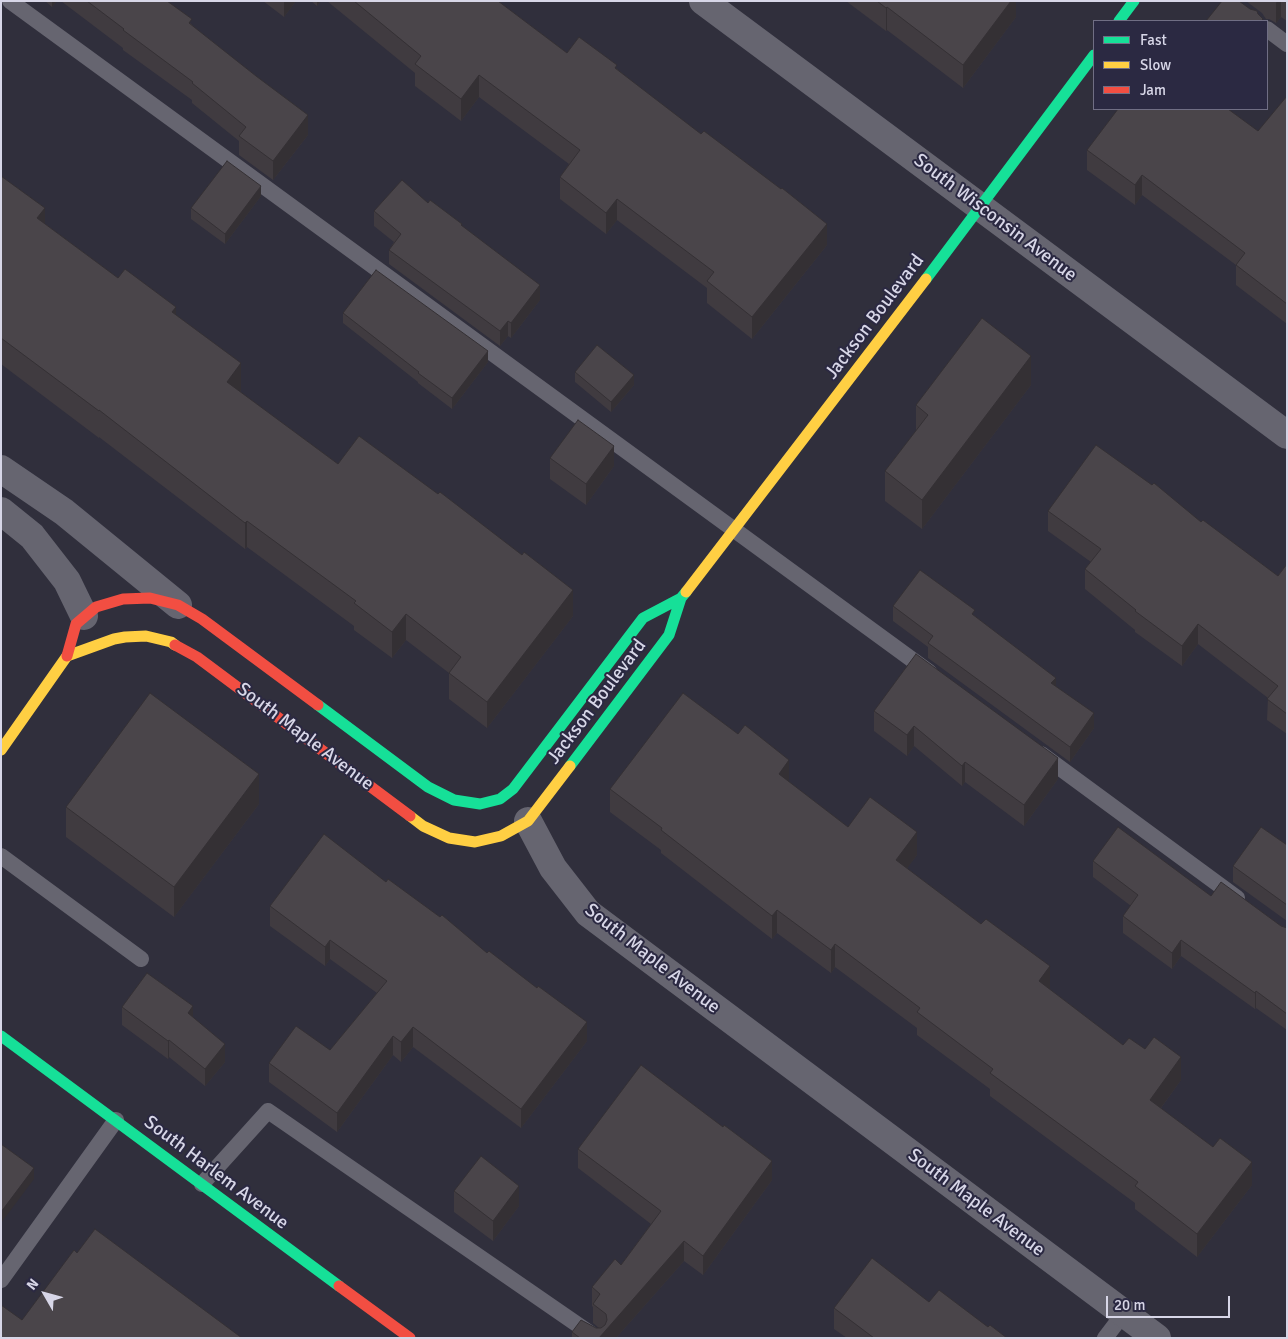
<!DOCTYPE html>
<html>
<head>
<meta charset="utf-8">
<style>
	body { margin:0 }
	#map { position:relative; width:1288px; height:1339px; overflow:hidden; background:#302f3c; font-family:Signika,sans-serif }
	canvas { display:block }
	.frame { position:absolute; inset:0; border:2px solid #d7d6e7; pointer-events:none }
	.legend { position:absolute; left:1093px; top:20px; width:175px; height:90px; box-sizing:border-box; background:#2b2942; border:1px solid #706e84; margin:0; padding:6px 9px; list-style:none; font-size:15px; color:#d7d6e7 }
	.legend li { display:flex; align-items:center; gap:10px; height:25px }
	.legend b { width:25px; border:1px solid #706e84 }
	.north { position:absolute; left:20px; top:1269px; width:50px; height:50px; -webkit-text-stroke:4px #2b2942; paint-order:stroke; rotate:308deg; font-size:14px; font-weight:700; line-height:20px; text-align:center; color:#d7d6e7 }
	.north::after { content:''; display:block; margin:auto; width:18px; height:22px; background:#d7d6e7; clip-path:polygon(50% 0,100% 100%,50% 72%,0 100%) }
	.scale { position:absolute; left:1106px; top:1296px; width:124px; height:22px; box-sizing:border-box; border:2px solid #d7d6e7; border-top:0; padding-left:6px; font-size:15px; line-height:18px; white-space:nowrap; color:#d7d6e7; -webkit-text-stroke:4px #2b2942; paint-order:stroke }
</style>
</head>
<body>
<div id="map">
<canvas width="1288" height="1339"></canvas>
<div class="frame"></div>
<ul class="legend">
<li><b style="height:6px;background:#16e098"></b>Fast</li>
<li><b style="height:6px;background:#ffcf43"></b>Slow</li>
<li><b style="height:6px;background:#f24e42"></b>Jam</li>
</ul>
<div class="north">N</div>
<div class="scale">20 m</div>
</div>
<script>
const ctx = document.querySelector('canvas').getContext('2d');
ctx.lineJoin = 'round';
function toPath(rows) {
  const path = new Path2D();
  for (const r of rows) {
    path.moveTo(r[0], r[1]);
    for (let i = 2; i < r.length; i += 2) path.lineTo(r[i], r[i + 1]);
  }
  return path;
}
function strokePath(path, color, width, dash) {
  ctx.strokeStyle = color;
  ctx.lineWidth = width;
  ctx.lineCap = dash ? 'butt' : 'round';
  ctx.setLineDash(dash || []);
  ctx.stroke(path);
}
function fillPath(path, color) {
  ctx.fillStyle = color;
  ctx.fill(path, 'evenodd');
}
function label(font, color, halo, rows, align = 'center') {
  ctx.font = font + ' Signika,sans-serif';
  ctx.lineWidth = 4;
  ctx.setLineDash([]);
  ctx.textBaseline = 'middle';
  ctx.strokeStyle = halo;
  ctx.fillStyle = color;
  for (const [text, x, y, turn = 0] of rows) {
    ctx.save();
    ctx.translate(x, y);
    ctx.rotate((+turn || 0) * Math.PI / 180);
    ctx.textAlign = isNaN(turn) ? turn : align;
    if (halo) ctx.strokeText(text, 0, 0);
    ctx.fillText(text, 0, 0);
    ctx.restore();
  }
}
const lane = toPath([
	[10,1,929,672],
	[1267,29,1287,44],
	[1041,754,1237,898],
	[1,856,141,959],
	[202,1184,268,1111,597,1338],
	[1,1280,116,1120],
	[1105,1338,1124,1313]
]);
const street = toPath([
	[703,1,1287,435],
	[1,469,64,512,178,605],
	[1,511,32,536,67,581,84,616],
	[528,821,553,868,588,913,1157,1338]
]);
const fast = toPath([
	[1119,21,1134,1],
	[926,279,1094,55],
	[318,705,428,787,454,800,480,804,500,799,513,789,643,618,681,598],
	[570,766,669,635,681,598,686,592],
	[1,1036,339,1286]
]);
const slow = toPath([
	[686,592,926,279],
	[1,750,67,656,114,639,125,637,146,636,171,642,175,645],
	[410,816,423,826,449,838,475,842,501,836,528,821,570,766]
]);
const jam = toPath([
	[175,645,197,657,410,816],
	[67,656,76,624,96,607,123,599,150,598,178,605,202,619,318,705],
	[339,1286,410,1338]
]);
const wall = toPath([
	[45,1,57,1,52,7],
	[61,1,167,1,308,135,273,180,239,155,239,141,192,103,192,100,123,50,123,48],
	[263,1,296,1,284,17],
	[311,1,321,1,317,6],
	[327,1,498,1,567,53,617,69,827,245,752,339,707,303,707,288,617,220,606,234,560,199,560,177,569,164,479,97,461,121,415,86,415,73],
	[846,1,1016,1,1016,17,963,88,887,30,886,31],
	[1246,1,1287,1,1287,21,1281,17,1276,23,1269,19,1266,19,1262,13],
	[1287,96,1287,324,1236,285,1236,265,1142,195,1135,205,1087,170,1087,150,1258,131],
	[1,176,45,224,118,278,176,315,241,390,240,392,338,464,573,616,487,728,449,699,449,673,406,640,392,658,354,630,354,626,247,547,245,549,99,437,99,438,1,364],
	[261,196,225,244,191,219,191,208],
	[428,203,462,226,540,300,511,338,508,336,500,346,389,264,389,250,394,242,374,226,374,211],
	[343,313,488,362,452,409,418,383,418,382,343,323],
	[575,372,634,385,611,412,575,382],
	[1031,385,922,529,885,501,885,471,916,431,916,405],
	[550,458,614,466,586,505,550,479],
	[1048,511,1201,522,1278,576,1287,564,1287,734,1267,720,1268,698,1198,644,1182,666,1135,632,1135,630,1085,589,1085,569,1091,562,1048,531],
	[893,606,975,616,1056,687,1094,728,1070,762,928,658,928,647,893,621],
	[874,711,1058,779,1024,826,965,782,962,786,914,746,907,756,874,731],
	[789,782,848,827,917,855,907,868,1050,990,1123,1045,1181,1080,1161,1108,1252,1185,1197,1257,1135,1209,1135,1203,990,1096,990,1089,917,1035,917,1028,835,967,831,973,777,933,772,939,661,853,661,850,610,812,610,789],
	[259,804,174,917,66,837,66,807],
	[1287,845,1287,921,1233,882,1233,866],
	[1093,861,1211,896,1287,928,1287,1030,1256,1008,1255,1009,1181,956,1172,969,1123,933,1123,916,1131,906,1093,877],
	[270,906,587,1041,521,1128,413,1047,401,1062,393,1055,337,1132,269,1082,269,1063,330,1050,377,993,330,959,325,966,270,926],
	[122,1007,193,1018,225,1062,205,1086,169,1057,168,1059,122,1025],
	[578,1149,772,1180,703,1275,684,1261,616,1338,572,1338,572,1332,599,1328,593,1323,593,1307,592,1306,592,1287,621,1265,651,1224,578,1168],
	[454,1191,519,1206,493,1241,454,1212],
	[929,1302,988,1327,1007,1338,847,1338,834,1329,834,1308]
]);
const shadedWall = toPath([
	[52,1,57,1,52,7],
	[284,1,296,1,284,17],
	[317,1,321,1,317,6],
	[1011,1,1016,1,1016,17,963,88,963,65],
	[1277,1,1281,1,1281,17,1276,23,1276,3],
	[887,7,887,30,886,31,886,8],
	[479,75,479,97,461,121,461,99],
	[308,115,308,135,273,180,273,161],
	[1142,175,1142,195,1135,205,1135,185],
	[261,186,261,196,225,244,225,234],
	[617,199,617,220,606,234,606,213],
	[45,208,45,234,37,218],
	[827,224,827,245,752,339,752,317],
	[540,285,540,300,511,338,511,323],
	[176,307,176,333,172,312],
	[508,321,508,336,500,346,500,331],
	[488,351,488,362,452,409,452,398],
	[1031,356,1031,385,922,529,922,500],
	[241,363,241,390,227,409,227,382],
	[634,375,634,385,611,412,611,402],
	[614,446,614,466,586,505,586,484],
	[247,521,247,547,245,549,245,523],
	[573,590,573,616,487,728,487,702],
	[406,614,406,640,392,658,392,632],
	[1198,624,1198,644,1182,666,1182,646],
	[1056,678,1056,693,1051,683],
	[1094,713,1094,728,1070,762,1070,747],
	[914,726,914,746,907,756,907,735],
	[1058,758,1058,779,1024,826,1024,805],
	[789,760,789,783,779,774],
	[965,762,965,782,962,786,962,766],
	[259,774,259,804,174,917,174,887],
	[917,832,917,855,896,883,896,860],
	[777,910,777,933,772,939,772,916],
	[330,940,330,959,325,966,325,947],
	[1181,940,1181,956,1172,969,1172,953],
	[835,944,835,967,831,973,831,950],
	[1050,966,1050,989,1039,1004,1039,981],
	[1256,991,1256,1008,1255,1009,1255,993],
	[193,1006,193,1024,188,1013],
	[587,1022,587,1041,521,1128,521,1109],
	[413,1027,413,1047,401,1062,401,1042],
	[393,1036,393,1055,337,1132,337,1113],
	[169,1040,169,1057,168,1059,168,1041],
	[225,1044,225,1062,205,1086,205,1069],
	[1181,1057,1181,1080,1150,1123,1150,1100],
	[772,1161,772,1180,703,1275,703,1256],
	[1252,1162,1252,1185,1197,1257,1197,1234],
	[34,1168,34,1179,1,1223,1,1212],
	[519,1186,519,1206,493,1241,493,1221],
	[684,1241,684,1261,616,1338,599,1338]
]);
const building = toPath([
	[87,1,167,1,192,19,189,23,256,76,308,115,273,161,239,136,246,127,192,83,193,82,123,30,124,29,87,1],
	[354,1,498,1,567,53,579,37,617,65,615,68,701,134,704,131,781,189,782,188,827,224,752,317,707,281,714,272,617,199,606,213,560,177,580,150,479,75,461,99,415,64,421,56,354,1],
	[877,1,1011,1,963,65,887,7,886,8,877,1],
	[1222,1,1239,1,1250,9,1257,11,1258,14,1263,19,1261,21,1206,21,1222,1],
	[1287,96,1287,304,1236,265,1245,253,1142,175,1135,185,1087,150,1118,109,1228,109,1258,131,1287,96],
	[227,161,261,186,225,234,191,208,227,161],
	[1,176,45,208,37,218,118,278,125,269,176,307,172,312,241,363,227,382,338,464,359,436,438,494,440,492,522,555,524,552,573,590,487,702,449,673,461,657,406,614,392,632,354,603,356,601,247,521,245,523,99,410,99,411,1,338,1,176],
	[402,180,428,203,430,200,462,224,461,225,540,285,511,323,508,321,500,331,389,250,401,234,374,211,402,180],
	[376,270,488,351,452,398,418,373,419,372,343,313,376,270],
	[982,318,1031,356,922,500,885,471,928,415,916,405,982,318],
	[597,345,634,375,611,402,575,372,597,345],
	[578,420,614,446,586,484,550,458,578,420],
	[1096,445,1152,485,1154,483,1201,522,1203,520,1278,576,1287,564,1287,714,1267,699,1278,686,1198,624,1182,646,1135,611,1136,610,1085,569,1101,549,1048,511,1096,445],
	[920,570,975,610,972,614,1056,678,1051,683,1094,713,1070,747,928,643,933,636,893,606,920,570],
	[916,654,1058,758,1024,805,965,762,962,766,914,726,907,735,874,711,916,654],
	[150,693,259,774,174,887,66,807,150,693],
	[683,693,738,734,745,725,789,760,779,774,848,827,870,797,917,832,896,860,981,924,986,919,1050,966,1039,981,1123,1045,1129,1038,1145,1049,1154,1037,1181,1057,1150,1100,1213,1147,1220,1138,1252,1162,1197,1234,1135,1186,1138,1182,990,1073,993,1069,917,1012,920,1008,835,944,831,950,777,910,772,916,661,830,662,828,610,789,683,693],
	[1118,827,1211,896,1221,882,1281,926,1287,928,1287,1014,1256,991,1255,993,1181,940,1172,953,1123,916,1138,895,1093,861,1118,827],
	[1261,827,1287,845,1287,905,1233,866,1261,827],
	[324,834,386,882,388,879,440,917,442,915,487,953,489,951,537,988,538,986,587,1022,521,1109,413,1027,401,1042,393,1036,337,1113,269,1063,296,1026,330,1050,387,981,330,940,325,947,270,906,324,834],
	[147,973,193,1006,188,1013,225,1044,205,1069,169,1040,168,1041,122,1007,147,973],
	[641,1065,723,1127,724,1125,772,1161,703,1256,684,1241,599,1338,580,1338,572,1332,581,1320,596,1328,601,1328,605,1325,607,1320,606,1314,593,1304,600,1294,592,1287,615,1259,621,1265,661,1211,578,1149,641,1065],
	[1,1144,34,1168,1,1212,1,1144],
	[481,1156,519,1186,493,1221,454,1191,481,1156],
	[95,1229,242,1338,1,1338,1,1305,22,1320,74,1250,77,1253,95,1229],
	[872,1258,929,1302,939,1290,988,1327,990,1325,1007,1338,874,1338,834,1308,872,1258]
]);
const streetNames = [
	["South Wisconsin Avenue",995,218,37],
	["Jackson Boulevard",875,317,-53],
	["Jackson Boulevard",597,702,-53],
	["South Maple Avenue",305,737,37],
	["South Maple Avenue",652,959,38],
	["South Harlem Avenue",216,1173,37],
	["South Maple Avenue",976,1203,37]
];
strokePath(lane, '#666570', 16);
strokePath(street, '#666570', 28);
strokePath(fast, '#16e098', 11);
strokePath(slow, '#ffcf43', 11);
strokePath(jam, '#f24e42', 11);
fillPath(wall, '#403b40');
fillPath(shadedWall, '#343034');
fillPath(building, '#4a454a');
strokePath(building, '#343034', 1);
label('19px', '#d7d6e7', '#2b2942', streetNames);
</script>
</body>
</html>
